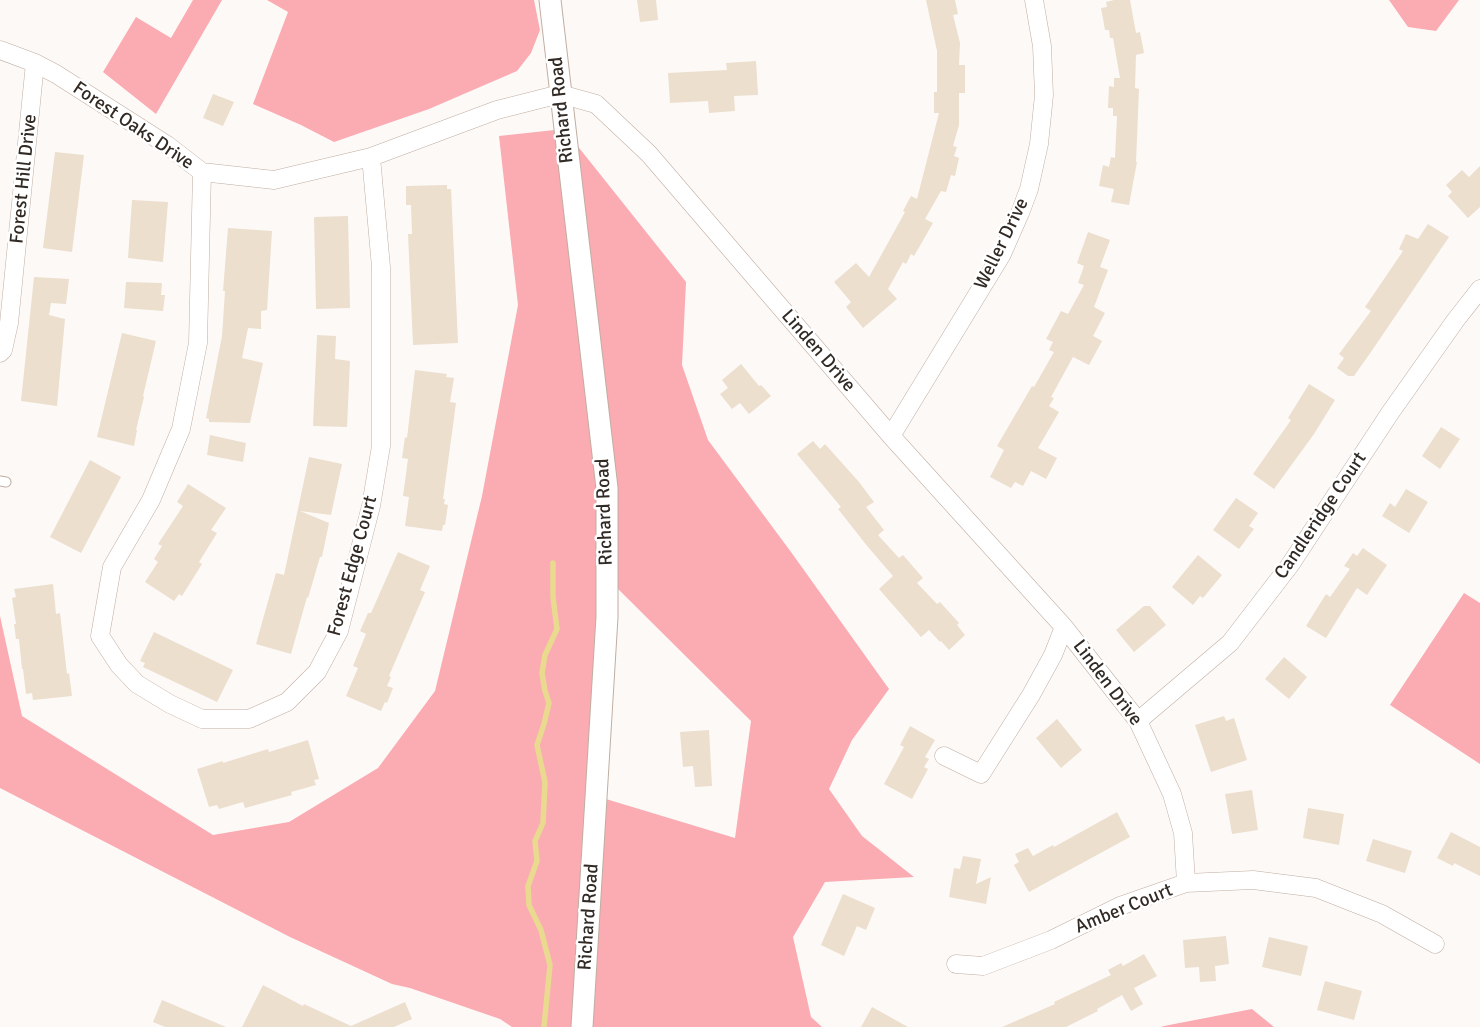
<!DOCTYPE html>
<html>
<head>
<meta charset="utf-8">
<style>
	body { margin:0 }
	canvas { display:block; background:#fdf9f7 }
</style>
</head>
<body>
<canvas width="1480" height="1027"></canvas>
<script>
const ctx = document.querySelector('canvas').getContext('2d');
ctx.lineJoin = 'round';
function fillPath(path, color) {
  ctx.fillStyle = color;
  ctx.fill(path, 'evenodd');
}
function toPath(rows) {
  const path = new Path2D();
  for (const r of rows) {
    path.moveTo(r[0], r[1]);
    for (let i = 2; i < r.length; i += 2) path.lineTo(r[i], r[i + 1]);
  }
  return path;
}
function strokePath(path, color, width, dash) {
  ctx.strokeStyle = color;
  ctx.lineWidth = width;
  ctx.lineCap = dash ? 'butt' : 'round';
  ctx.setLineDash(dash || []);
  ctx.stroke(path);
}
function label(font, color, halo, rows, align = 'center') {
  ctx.font = font + ' Signika,sans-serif';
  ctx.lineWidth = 5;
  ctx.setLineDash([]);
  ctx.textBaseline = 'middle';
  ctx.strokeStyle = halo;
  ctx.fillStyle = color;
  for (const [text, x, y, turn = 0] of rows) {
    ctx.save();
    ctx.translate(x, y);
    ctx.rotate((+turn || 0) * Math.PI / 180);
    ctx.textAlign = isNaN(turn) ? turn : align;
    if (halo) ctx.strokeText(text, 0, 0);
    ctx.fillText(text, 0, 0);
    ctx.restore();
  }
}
const forest = toPath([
	[193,0,222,0,156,114,103,72,136,17,171,38],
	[267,0,534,0,540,30,531,53,517,71,429,109,334,142,301,125,253,104,288,12],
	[1389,0,1459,0,1436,31,1408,27],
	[564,129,686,282,682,365,708,440,791,552,889,689,852,740,829,789,862,836,914,877,825,882,793,937,811,1017,822,1027,512,1027,500,1019,410,988,392,984,290,937,0,788,0,616,22,716,213,835,289,822,378,768,435,691,482,496,518,305,499,136],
	[607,578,751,721,735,838,596,796],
	[1464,593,1480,603,1480,764,1390,705],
	[1252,1009,1274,1027,1161,1027,1164,1026]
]);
const stream = toPath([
	[544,1027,550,965,541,930,529,905,528,886,537,861,535,841,543,823,545,782,537,745,544,724,549,703,545,691,542,673,545,655,557,629,553,597,553,563]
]);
const building = toPath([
	[637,0,656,0,658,20,640,22],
	[926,0,955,0,958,14,953,15,960,43,959,65,965,65,965,93,959,93,959,125,953,146,957,147,954,156,959,158,955,176,951,175,946,192,941,191,925,219,933,223,914,256,911,254,906,264,903,262,888,289,897,299,863,328,846,307,851,302,834,282,856,263,869,277,905,212,903,211,911,196,917,199,939,113,934,113,934,92,937,92,937,51],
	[1114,0,1130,0,1136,33,1140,32,1144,53,1136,55,1135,88,1139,89,1136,162,1137,162,1129,205,1111,202,1114,189,1099,186,1103,165,1109,167,1111,157,1115,158,1117,116,1113,116,1113,108,1108,108,1109,86,1114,87,1114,78,1120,78,1113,38,1110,38,1109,30,1105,30,1101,8,1107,7,1106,2],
	[756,61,758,95,734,96,735,111,709,113,708,101,670,103,668,73,727,70,726,63],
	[213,94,234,102,223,126,203,118],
	[55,152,84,155,72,252,43,248],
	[1480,166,1480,207,1468,218,1448,196,1452,192,1446,185,1462,170,1469,177],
	[447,185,447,189,451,189,458,343,413,345,408,234,412,234,411,205,406,205,406,186],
	[132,200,168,202,163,262,128,258],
	[348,216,350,308,316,309,314,217],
	[1428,224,1449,237,1373,349,1354,376,1348,376,1337,368,1344,358,1339,354,1371,311,1365,307,1403,251,1399,249,1406,234,1418,239],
	[228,228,272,231,267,310,261,311,261,329,248,328,242,358,263,363,250,423,209,422,209,419,206,418,222,336,225,291,223,291],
	[1088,232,1110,240,1100,267,1108,270,1094,307,1105,313,1093,336,1102,341,1089,365,1073,357,1051,397,1054,398,1049,406,1059,412,1038,448,1057,458,1046,479,1031,471,1023,486,1015,482,1011,488,990,477,1004,450,997,446,1032,386,1034,387,1054,352,1049,350,1053,342,1046,339,1061,311,1068,314,1084,285,1078,283,1084,266,1077,263],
	[34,277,69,279,66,304,51,303,49,315,65,319,57,406,21,401],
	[126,282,162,283,161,295,165,295,163,311,124,308],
	[122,333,156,341,143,396,144,397,136,430,137,430,134,446,97,437],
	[317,335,336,336,335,359,350,361,347,427,313,426],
	[741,364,759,386,761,385,771,396,749,414,740,403,732,409,720,394,728,388,722,380],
	[415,370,447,374,446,377,454,378,450,402,456,403,443,499,445,499,444,504,448,505,445,525,443,525,442,531,405,526,409,497,403,496,408,459,402,458,405,437,407,438],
	[1309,384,1335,400,1314,434,1274,489,1253,474,1291,420,1288,418],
	[1441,427,1460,439,1440,469,1422,456],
	[210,435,246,443,243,462,207,455],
	[813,441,820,449,825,444,859,482,874,502,866,507,884,530,878,535,899,558,903,555,923,578,917,583,937,604,940,602,959,623,957,625,965,635,949,650,941,641,940,642,929,630,921,637,879,589,893,576,868,547,838,509,841,507,797,454],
	[309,457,342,464,331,515,300,511,329,523,322,557,320,557,308,598,307,597,291,654,256,644,276,573,284,575],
	[90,460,121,477,81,553,50,537],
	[188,484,226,508,211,530,217,533,199,562,202,564,182,596,179,594,174,601,145,582,158,562,154,559,162,546,158,544,183,506,177,502],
	[1406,489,1428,502,1409,533,1382,516,1390,503,1395,507],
	[1236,498,1258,513,1249,526,1254,529,1239,549,1213,530],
	[1363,548,1387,565,1367,595,1357,588,1326,638,1306,626,1326,594,1330,597,1350,569,1344,566,1353,553,1357,556],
	[398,552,430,566,420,590,425,592,389,676,391,677,387,686,393,688,387,703,385,702,381,711,346,696,358,668,353,666,366,634,360,631,368,613,371,613],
	[1198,555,1222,575,1203,598,1200,596,1193,605,1172,587],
	[53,584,56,614,60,613,67,674,69,673,72,696,33,700,32,693,26,694,23,669,22,669,19,639,16,639,14,624,16,624,12,598,16,597,14,589],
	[1144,606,1150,606,1166,625,1134,652,1116,630],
	[154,632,233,670,217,702,143,667,145,663,140,661],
	[1284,657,1307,677,1289,699,1265,679],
	[1224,716,1226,721,1234,718,1247,760,1211,772,1195,725],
	[1057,719,1082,750,1061,768,1036,738],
	[910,726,935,740,925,757,929,759,924,767,928,769,912,799,884,784,904,747,900,745],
	[709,730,712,786,695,787,693,766,683,767,680,732],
	[308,740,319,779,314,780,316,785,291,792,292,795,245,808,243,802,219,809,217,805,209,807,197,769,223,761,223,763,268,749,269,752],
	[1252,790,1258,830,1232,834,1225,794],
	[1308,808,1344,814,1339,845,1303,838],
	[1117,812,1130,837,1029,892,1014,865,1019,862,1015,854,1028,848,1033,856,1053,845,1054,847],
	[1451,832,1480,847,1480,876,1454,863,1453,866,1437,858],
	[1373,839,1412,851,1405,873,1366,861],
	[963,856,981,859,976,884,991,877,986,904,949,897,954,868,960,869],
	[843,894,875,908,866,930,857,926,844,956,821,945],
	[1226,936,1229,964,1215,966,1216,981,1200,982,1199,967,1185,968,1183,940],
	[1269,937,1308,946,1301,976,1262,967],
	[1144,954,1157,976,1134,988,1143,1004,1131,1011,1122,995,1097,1009,1098,1011,1066,1027,1002,1027,1055,1004,1054,1002,1111,975,1108,970,1121,963,1123,966],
	[1325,981,1362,991,1354,1020,1317,1010],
	[263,985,303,1006,304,1004,351,1026,405,1002,412,1019,394,1027,242,1027],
	[162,1000,226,1027,165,1027,153,1022],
	[872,1007,908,1027,861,1027]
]);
const service = toPath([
	[0,481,6,482]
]);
const minor = toPath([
	[0,50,35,63,56,74,167,145,202,172,274,180,371,157,497,110,560,94,596,104,649,154,891,436,1064,627,1053,655,1031,695,981,774,944,756],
	[202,172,198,343,181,429,151,500,112,567,100,636,119,665,137,684,170,704,202,719,249,719,287,702,317,672,339,631,371,506,381,446,381,267,371,157],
	[0,353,3,350,9,323,35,63],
	[891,436,1002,254,1020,213,1029,189,1039,144,1044,95,1042,46,1034,0],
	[1064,627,1138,721,1172,794,1183,833,1186,883],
	[1138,721,1230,643,1290,565,1390,413,1455,321,1480,289],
	[956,964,983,966,1051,940,1120,906,1186,883,1253,880,1316,888,1382,914,1435,944]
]);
const tertiary = toPath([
	[550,0,607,488,607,617,582,1027]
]);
const streetNames = [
	["Richard Road",562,110,-96],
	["Forest Oaks Drive",133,126,34],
	["Forest Hill Drive",24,179,-84],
	["Weller Drive",1002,244,-64],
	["Linden Drive",818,351,49],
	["Richard Road",605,512,-92],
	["Candleridge Court",1321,516,-56],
	["Forest Edge Court",353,566,-75],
	["Linden Drive",1107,683,53],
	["Amber Court",1124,909,-22],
	["Richard Road",589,917,-86]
];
fillPath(forest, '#fbabb2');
strokePath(stream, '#e9da90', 5.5);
fillPath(building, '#ecdfce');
strokePath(service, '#c0aea2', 11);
strokePath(minor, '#c0aea2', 19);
strokePath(tertiary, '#c0aea2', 23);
strokePath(service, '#fff', 9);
strokePath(minor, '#fff', 18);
strokePath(tertiary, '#fff', 21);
label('19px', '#312a25', '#fff', streetNames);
</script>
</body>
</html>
